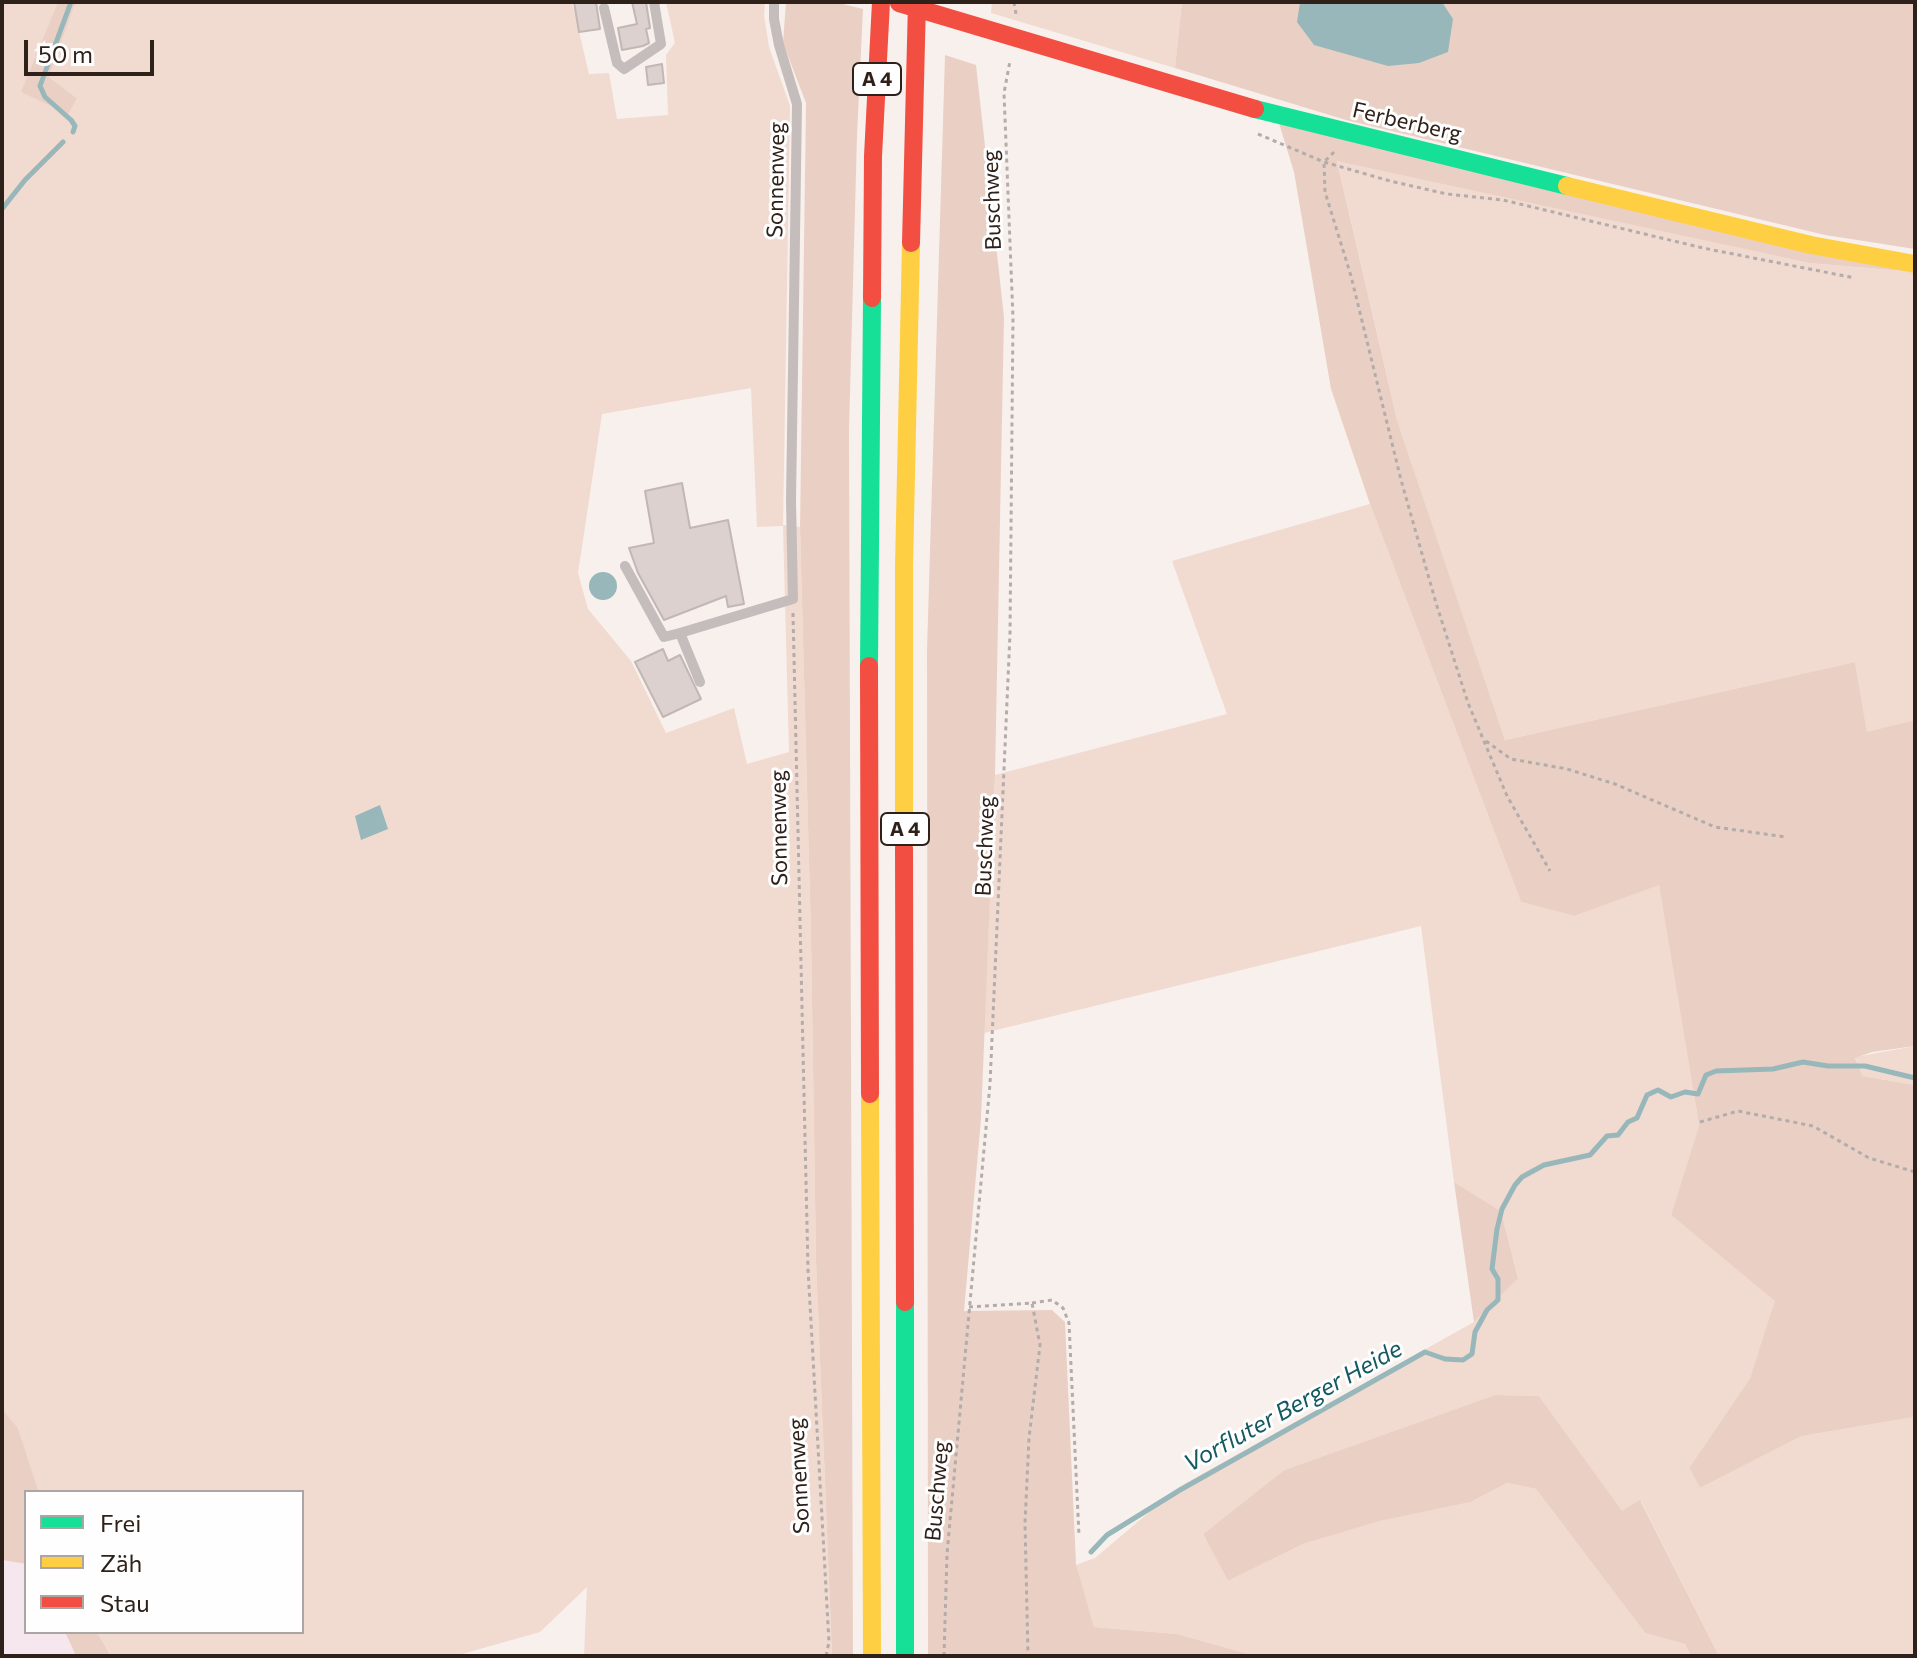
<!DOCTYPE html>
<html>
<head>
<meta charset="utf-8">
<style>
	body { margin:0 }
	#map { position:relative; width:1917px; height:1658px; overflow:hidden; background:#f8f0ec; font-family:Commissioner,sans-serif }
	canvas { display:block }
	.frame { position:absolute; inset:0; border:4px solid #2e211a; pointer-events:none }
	.legend { position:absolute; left:24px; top:1490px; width:280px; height:144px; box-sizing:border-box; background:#fefefe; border:2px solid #aba6a3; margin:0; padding:10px 14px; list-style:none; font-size:24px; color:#2e211a }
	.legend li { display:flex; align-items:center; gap:16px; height:40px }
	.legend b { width:40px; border:2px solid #aba6a3 }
	.scale { position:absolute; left:24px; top:40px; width:130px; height:36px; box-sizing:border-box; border:4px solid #2e211a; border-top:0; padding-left:10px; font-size:24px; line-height:28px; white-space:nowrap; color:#2e211a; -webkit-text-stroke:6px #fefefe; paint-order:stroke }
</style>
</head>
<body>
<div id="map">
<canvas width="1917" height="1658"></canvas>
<div class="frame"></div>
<ul class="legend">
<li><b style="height:10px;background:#16e098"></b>Frei</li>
<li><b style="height:10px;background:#ffcf43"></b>Zäh</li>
<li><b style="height:10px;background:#f24e42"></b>Stau</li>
</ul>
<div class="scale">50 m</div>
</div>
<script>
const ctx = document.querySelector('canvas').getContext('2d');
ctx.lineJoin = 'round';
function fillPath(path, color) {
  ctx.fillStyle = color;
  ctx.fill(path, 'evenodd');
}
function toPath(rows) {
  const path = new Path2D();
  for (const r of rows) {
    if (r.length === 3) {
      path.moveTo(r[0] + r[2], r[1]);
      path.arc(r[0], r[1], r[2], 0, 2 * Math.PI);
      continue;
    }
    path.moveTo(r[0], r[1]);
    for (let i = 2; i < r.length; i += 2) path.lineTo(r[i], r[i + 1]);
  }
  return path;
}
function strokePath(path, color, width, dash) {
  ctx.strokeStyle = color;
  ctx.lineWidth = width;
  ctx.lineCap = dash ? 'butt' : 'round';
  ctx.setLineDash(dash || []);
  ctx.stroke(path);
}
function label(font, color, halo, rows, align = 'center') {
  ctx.font = font + ' Commissioner,sans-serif';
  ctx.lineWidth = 6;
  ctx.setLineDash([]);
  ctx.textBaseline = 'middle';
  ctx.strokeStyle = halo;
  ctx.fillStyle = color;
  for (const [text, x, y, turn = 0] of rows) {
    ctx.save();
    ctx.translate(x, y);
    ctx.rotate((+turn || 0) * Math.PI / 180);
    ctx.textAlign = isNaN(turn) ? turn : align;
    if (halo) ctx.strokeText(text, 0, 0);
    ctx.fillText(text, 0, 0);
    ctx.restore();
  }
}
const commercial = toPath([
	[2,1560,26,1564,26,1632,65,1632,76,1656,2,1656]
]);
const green = toPath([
	[2,2,58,2,22,92,77,98,49,77,74,7,79,2,572,2,589,74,609,73,617,119,668,115,666,55,675,43,666,2,765,2,764,15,769,47,790,106,783,525,800,527,811,937,816,1261,832,1656,584,1656,587,1587,540,1632,455,1656,111,1656,97,1632,302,1632,302,1492,39,1492,18,1428,2,1409],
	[751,388,757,527,783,526,789,752,747,764,734,708,666,733,631,661,588,609,578,573,602,414],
	[992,2,1182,2,1175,68,991,13],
	[1337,160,1809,263,1915,272,1915,720,1867,733,1855,662,1505,740,1397,420],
	[1370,504,1521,902,1574,916,1659,884,1699,1125,1671,1215,1776,1301,1750,1378,1689,1468,1700,1488,1802,1436,1915,1417,1915,1656,1719,1656,1641,1501,1622,1512,1539,1396,1495,1395,1284,1470,1203,1534,1228,1581,1303,1544,1379,1521,1471,1502,1507,1483,1536,1489,1645,1633,1685,1644,1691,1656,1256,1656,1177,1634,1094,1627,1076,1565,1095,1558,1179,1487,1474,1322,1518,1277,1501,1211,1454,1182,1421,926,984,1033,995,775,1227,714,1172,561],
	[1915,1046,1915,1085,1863,1076,1855,1057]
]);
const forest = toPath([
	[58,2,79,2,74,7,49,77,77,98,68,114,21,92],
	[786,2,835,2,863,9,857,136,849,430,853,1656,832,1656,816,1261,811,937,800,527,806,103,783,43],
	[1182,2,1915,2,1915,249,1825,235,1346,120,1175,68],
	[945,55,976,65,1004,317,995,775,981,1119,964,1311,1052,1310,1065,1322,1076,1564,1094,1627,1177,1634,1256,1656,928,1656,927,650],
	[1278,120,1915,272,1809,263,1337,161,1397,420,1505,740,1855,662,1867,732,1915,720,1915,1046,1872,1052,1855,1058,1863,1076,1915,1085,1915,1417,1802,1436,1700,1488,1689,1468,1750,1378,1775,1301,1671,1215,1699,1125,1659,885,1574,916,1521,902,1370,504,1331,389,1294,172],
	[1454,1182,1501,1211,1518,1278,1474,1322],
	[1495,1395,1539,1396,1622,1511,1640,1500,1719,1656,1691,1656,1685,1644,1645,1633,1536,1489,1507,1483,1471,1502,1380,1521,1303,1544,1228,1581,1203,1534,1284,1470],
	[2,1409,18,1428,39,1492,26,1492,26,1564,2,1560],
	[65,1632,97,1632,111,1656,76,1656]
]);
const water = toPath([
	[1300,2,1442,2,1453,19,1448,52,1419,63,1388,66,1314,45,1297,22],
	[603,586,14],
	[380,805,388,829,361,840,355,816]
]);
const stream = toPath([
	[71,2,40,86,45,97,71,120,75,126,73,132],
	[2,209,25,180,63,142],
	[1091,1552,1107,1535,1180,1490,1425,1352,1445,1359,1463,1360,1472,1354,1475,1332,1487,1310,1498,1300,1498,1279,1492,1269,1497,1229,1502,1209,1515,1185,1522,1177,1544,1165,1590,1155,1607,1136,1618,1135,1628,1122,1637,1118,1647,1095,1658,1090,1671,1097,1685,1092,1698,1094,1706,1075,1716,1071,1773,1069,1803,1062,1828,1066,1865,1066,1915,1078]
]);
const building = toPath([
	[574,2,596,2,600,29,579,32,574,2],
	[632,2,646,2,650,28,646,29,649,43,643,46,622,50,618,28,637,24,632,2],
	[662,64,664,83,648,85,646,67,662,64],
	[682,483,690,528,728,520,744,604,728,607,726,596,664,620,638,573,629,548,654,543,645,491,682,483],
	[663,649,668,661,680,655,701,699,663,717,635,662,663,649]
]);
const path = toPath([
	[1014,2,1016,14],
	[1258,134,1324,162,1390,181,1447,194,1503,200,1703,248,1855,278],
	[1334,152,1324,162,1325,192,1351,276,1401,480,1436,603,1468,703,1507,796,1550,871],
	[793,613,808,1269,829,1642,826,1656],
	[1486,741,1511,759,1567,769,1615,784,1715,827,1786,837],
	[1700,1122,1738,1111,1813,1126,1869,1158,1915,1172],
	[1032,1303,1052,1300,1063,1308,1069,1323,1079,1536],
	[969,1307,1032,1303,1040,1345,1029,1438,1025,1523,1028,1656],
	[944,1656,947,1554,990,1084,1010,634,1013,318,1004,93,1010,61]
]);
const lane = toPath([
	[604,8,617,63,624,69,661,44,654,2],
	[625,566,664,637,680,633],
	[700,682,680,633,793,599,791,501,797,104,779,45,774,19,774,2]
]);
const fast = toPath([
	[1255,109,1567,186],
	[869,666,872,298],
	[905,1302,905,1656]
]);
const slow = toPath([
	[1567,186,1811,245,1915,264],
	[904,848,904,566,911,243],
	[870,1094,872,1656]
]);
const jam = toPath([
	[899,3,1255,109],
	[911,243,917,2],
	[872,298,873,156,881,2],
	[869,666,870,1094],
	[904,848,905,1302]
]);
const shields = [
	[877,79,48],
	[905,829,48]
];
const shieldNames = [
	["A 4",877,79],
	["A 4",905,829]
];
const streetNames = [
	["Ferberberg",1407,122,13],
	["Sonnenweg",776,180,-89],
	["Buschweg",992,200,-92],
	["Sonnenweg",779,828,-91],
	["Buschweg",985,846,-88],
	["Sonnenweg",799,1476,-93],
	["Buschweg",937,1491,-85]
];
const waterNames = [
	["Vorfluter Berger Heide",1293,1406,-29]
];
fillPath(commercial, '#f6e7ee');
fillPath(green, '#f1dacf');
fillPath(forest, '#ead0c4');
fillPath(water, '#97b7ba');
strokePath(stream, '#97b7ba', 5);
fillPath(building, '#dcd1ce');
strokePath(building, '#c2b7b4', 2);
strokePath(path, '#b3acaa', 3, [4, 4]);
strokePath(lane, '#c4bdbc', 10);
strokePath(fast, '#16e098', 18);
strokePath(slow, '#ffcf43', 18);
strokePath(jam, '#f24e42', 18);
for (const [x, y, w] of shields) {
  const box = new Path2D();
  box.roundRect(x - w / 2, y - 16, w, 32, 6);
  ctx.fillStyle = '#fefefe';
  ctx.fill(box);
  strokePath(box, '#2e211a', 2);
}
label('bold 20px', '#2e211a', null, shieldNames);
label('22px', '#2e211a', '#fefefe', streetNames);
label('italic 24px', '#135960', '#fefefe', waterNames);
</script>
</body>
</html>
